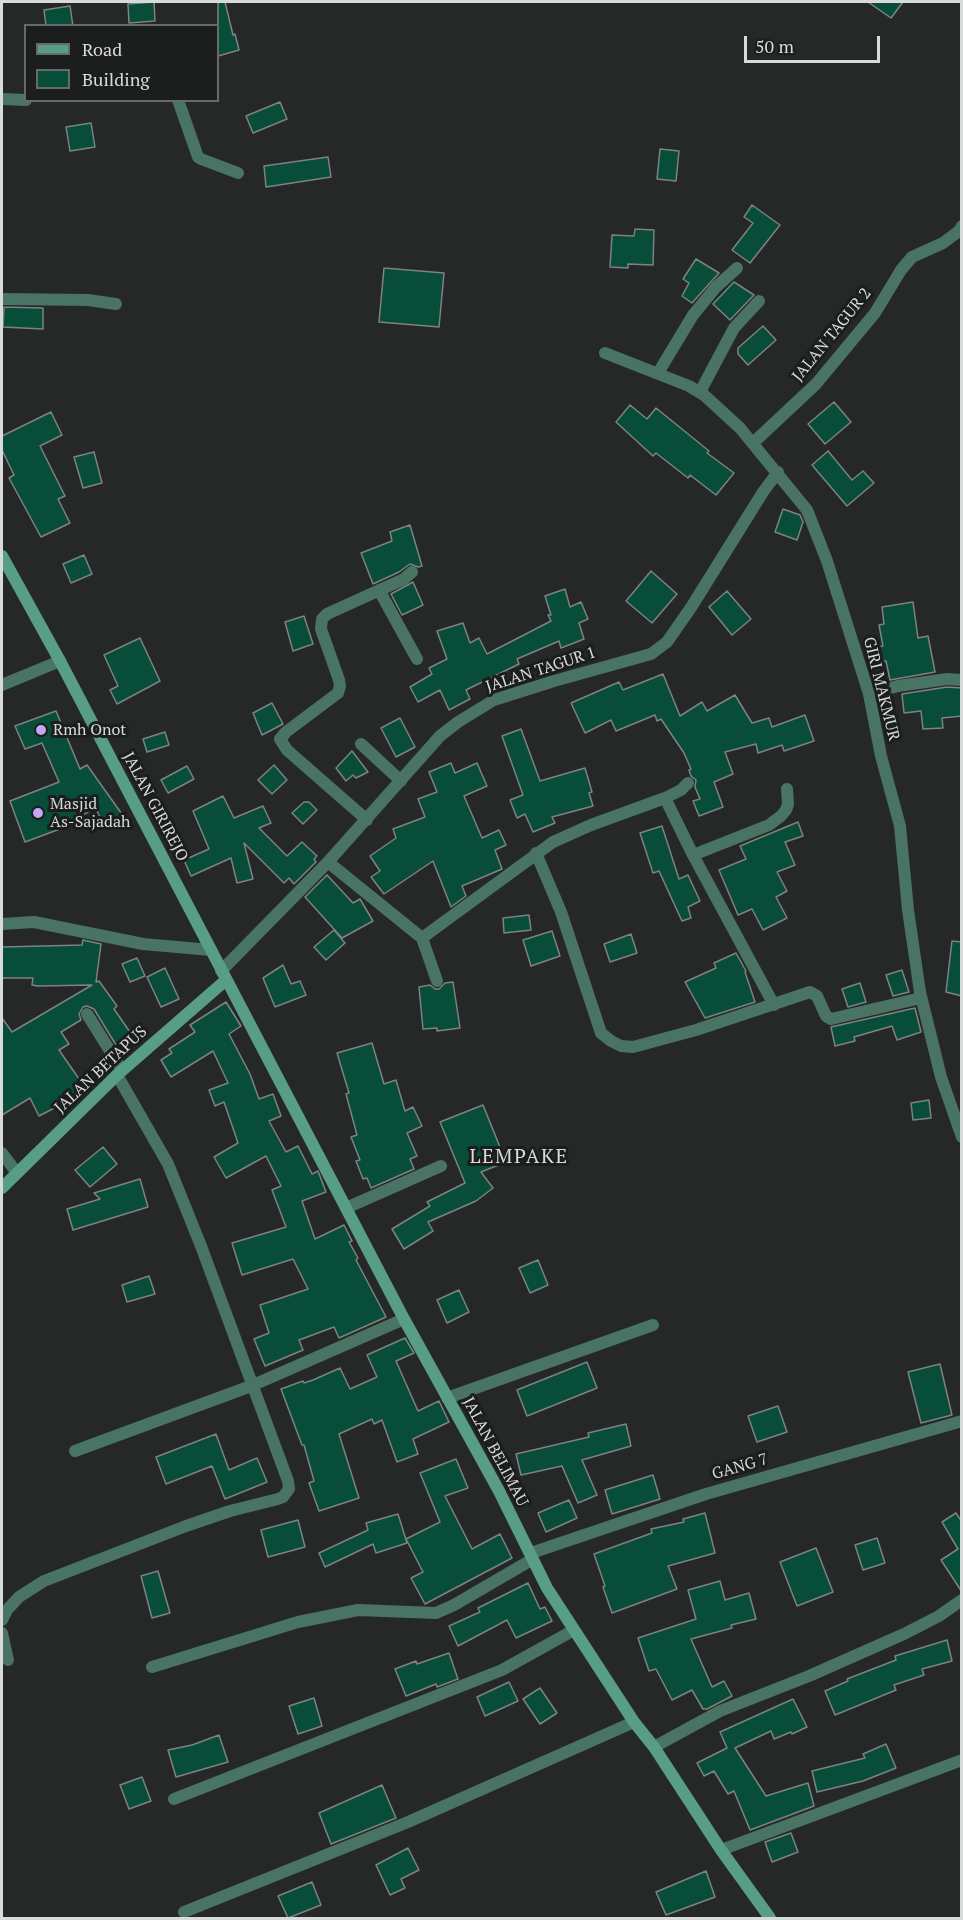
<!DOCTYPE html>
<html>
<head>
<meta charset="utf-8">
<style>
	body { margin:0 }
	#map { position:relative; width:963px; height:1920px; overflow:hidden; background:#252826; font-family:"PT Serif",serif }
	canvas { display:block }
	.frame { position:absolute; inset:0; border:3px solid #d9dbda; pointer-events:none }
	.legend { position:absolute; left:24px; top:24px; width:195px; height:78px; box-sizing:border-box; background:#1b1e1d; border:2px solid #676a69; margin:0; padding:8px 10px; list-style:none; font-size:18px; color:#d9dbda }
	.legend li { display:flex; align-items:center; gap:12px; height:30px }
	.legend b { width:30px; border:2px solid #676a69 }
	.scale { position:absolute; left:744px; top:36px; width:136px; height:27px; box-sizing:border-box; border:3px solid #d9dbda; border-top:0; padding-left:8px; font-size:18px; line-height:21px; white-space:nowrap; color:#d9dbda; -webkit-text-stroke:4px #1b1e1d; paint-order:stroke }
</style>
</head>
<body>
<div id="map">
<canvas width="963" height="1920"></canvas>
<div class="frame"></div>
<ul class="legend">
<li><b style="height:8px;background:#589e84"></b>Road</li>
<li><b style="height:16px;background:#084d39"></b>Building</li>
</ul>
<div class="scale">50 m</div>
</div>
<script>
const ctx = document.querySelector('canvas').getContext('2d');
ctx.lineJoin = 'round';
function fillPath(path, color) {
  ctx.fillStyle = color;
  ctx.fill(path, 'evenodd');
}
function toPath(rows) {
  const path = new Path2D();
  for (const r of rows) {
    path.moveTo(r[0], r[1]);
    for (let i = 2; i < r.length; i += 2) path.lineTo(r[i], r[i + 1]);
  }
  return path;
}
function strokePath(path, color, width, dash) {
  ctx.strokeStyle = color;
  ctx.lineWidth = width;
  ctx.lineCap = dash ? 'butt' : 'round';
  ctx.setLineDash(dash || []);
  ctx.stroke(path);
}
function label(font, color, halo, rows, align = 'center') {
  ctx.font = font + ' "PT Serif",serif';
  ctx.lineWidth = 6;
  ctx.setLineDash([]);
  ctx.textBaseline = 'middle';
  ctx.strokeStyle = halo;
  ctx.fillStyle = color;
  for (const [text, x, y, turn = 0] of rows) {
    ctx.save();
    ctx.translate(x, y);
    ctx.rotate((+turn || 0) * Math.PI / 180);
    ctx.textAlign = isNaN(turn) ? turn : align;
    if (halo) ctx.strokeText(text, 0, 0);
    ctx.fillText(text, 0, 0);
    ctx.restore();
  }
}
const building = toPath([
	[154,2,155,21,129,23,128,4,154,2],
	[218,2,225,2,233,35,235,34,239,50,218,56,218,2],
	[868,2,903,2,891,18,868,2],
	[70,6,73,26,46,26,44,10,70,6],
	[280,102,287,119,253,133,246,116,280,102],
	[91,123,95,147,70,151,66,127,91,123],
	[660,149,679,151,676,181,657,179,660,149],
	[328,157,331,177,266,187,264,166,328,157],
	[752,205,780,225,750,263,732,250,753,223,744,217,752,205],
	[635,229,654,230,653,265,628,264,628,268,610,267,612,235,634,236,635,229],
	[696,259,719,273,692,303,682,296,689,283,683,279,696,259],
	[384,268,444,273,439,327,379,322,384,268],
	[734,282,754,295,730,320,713,304,734,282],
	[4,307,43,308,43,329,3,327,4,307],
	[763,326,776,340,748,365,738,354,738,348,763,326],
	[834,402,851,422,825,444,808,424,834,402],
	[630,405,647,419,656,408,709,451,707,453,734,473,716,495,690,475,688,478,656,453,653,456,616,422,630,405],
	[51,412,62,435,40,446,65,496,58,499,70,523,41,537,9,478,14,475,2,450,2,436,51,412],
	[828,451,852,480,863,471,874,483,847,506,812,465,828,451],
	[94,452,102,483,83,488,74,457,94,452],
	[783,509,800,515,803,522,797,540,775,532,783,509],
	[410,525,422,566,418,567,410,564,399,572,373,584,361,553,392,541,390,532,410,525],
	[84,555,92,574,71,583,63,564,84,555],
	[651,571,677,594,652,623,626,601,651,571],
	[413,582,423,605,402,615,391,594,413,582],
	[565,589,570,607,581,602,588,619,579,623,584,639,561,648,559,641,517,659,519,664,466,690,470,699,449,710,440,690,418,702,410,687,432,674,429,668,447,659,437,631,463,623,470,643,479,638,487,654,551,621,548,615,551,615,545,596,565,589],
	[727,591,751,619,732,635,709,607,727,591],
	[913,602,918,638,928,636,935,672,890,680,886,661,881,662,878,647,883,646,879,625,884,624,882,607,913,602],
	[304,616,313,644,293,651,285,622,304,616],
	[140,638,160,681,117,704,110,690,118,686,104,655,140,638],
	[663,674,680,716,702,702,707,711,735,695,752,723,769,718,772,727,805,715,814,741,784,751,782,745,758,753,756,744,725,752,733,774,714,782,723,807,699,816,693,801,700,799,695,787,696,780,691,776,689,770,691,769,684,753,661,719,657,721,655,715,616,731,611,720,585,733,571,703,619,682,623,690,663,674],
	[947,687,962,688,962,716,942,718,943,728,923,729,921,711,904,713,902,694,947,687],
	[272,703,283,724,262,735,253,713,272,703],
	[56,711,80,769,87,765,124,817,105,827,95,807,68,826,25,842,10,801,59,782,42,743,25,749,15,726,56,711],
	[400,718,415,747,396,757,381,728,400,718],
	[521,729,540,781,585,768,592,792,589,793,593,806,552,817,555,823,533,832,525,814,517,818,510,800,523,795,502,736,521,729],
	[165,732,169,745,147,752,143,739,165,732],
	[352,751,368,772,356,778,353,775,346,781,336,768,352,751],
	[451,763,455,773,477,763,487,786,464,796,482,838,499,830,506,845,495,850,502,869,462,886,466,896,451,907,433,861,384,894,371,877,380,871,370,856,396,838,393,829,425,817,418,799,437,792,429,772,451,763],
	[274,765,287,780,272,794,258,780,274,765],
	[187,766,194,779,168,793,161,780,187,766],
	[223,796,234,818,263,806,271,823,259,828,287,856,302,842,317,856,314,859,316,862,294,884,289,878,284,883,244,843,253,879,237,883,231,858,191,876,184,860,209,849,193,811,223,796],
	[304,802,309,802,317,810,303,824,292,813,304,802],
	[798,822,803,836,785,842,795,865,777,872,787,891,776,897,787,918,763,930,752,909,738,915,719,870,746,859,740,846,798,822],
	[662,826,679,879,688,875,700,901,688,907,691,918,682,921,659,871,653,873,640,833,662,826],
	[327,875,353,903,360,899,373,921,342,938,305,897,327,875],
	[529,915,531,930,504,933,503,918,529,915],
	[334,930,345,943,326,960,314,947,334,930],
	[552,931,560,956,531,966,523,940,552,931],
	[631,934,637,953,610,962,604,944,631,934],
	[83,940,101,944,96,982,99,981,117,1006,114,1009,132,1035,116,1045,94,1009,87,1006,83,1007,79,1014,81,1020,61,1032,69,1044,59,1050,86,1089,66,1102,39,1116,30,1098,2,1115,2,1018,12,1032,92,985,38,986,32,985,33,978,2,978,2,947,82,945,83,940],
	[952,941,962,942,962,996,946,992,952,941],
	[736,953,746,971,745,972,755,1002,705,1018,685,982,716,968,714,963,736,953],
	[137,958,145,976,130,982,122,964,137,958],
	[283,965,291,984,300,981,306,995,275,1007,263,978,283,965],
	[165,968,179,999,161,1007,147,977,165,968],
	[902,970,909,992,893,996,886,975,902,970],
	[453,982,460,1028,437,1031,437,1028,423,1029,419,987,430,985,435,989,439,989,445,983,453,982],
	[860,983,866,1002,848,1007,842,989,860,983],
	[226,1002,241,1026,229,1034,250,1074,259,1099,273,1094,281,1116,269,1121,286,1152,298,1146,312,1174,318,1171,326,1192,302,1201,315,1239,344,1225,352,1241,349,1242,358,1258,356,1260,386,1317,339,1338,334,1327,299,1340,303,1350,265,1366,254,1339,269,1333,260,1305,308,1289,293,1259,242,1275,232,1243,286,1227,272,1190,281,1186,266,1156,226,1178,214,1157,238,1143,224,1102,215,1106,209,1090,228,1083,213,1051,171,1077,161,1060,172,1053,169,1049,195,1032,190,1025,226,1002],
	[915,1008,921,1032,897,1040,892,1026,854,1037,855,1041,835,1046,831,1027,915,1008],
	[372,1043,384,1084,396,1080,405,1111,413,1107,422,1126,407,1133,417,1156,410,1159,414,1169,371,1188,367,1178,363,1179,356,1161,360,1160,351,1137,357,1135,346,1094,349,1093,337,1053,372,1043],
	[929,1100,931,1118,913,1120,911,1103,929,1100],
	[483,1105,506,1162,481,1172,493,1188,476,1201,428,1222,433,1231,404,1249,392,1229,430,1206,427,1202,465,1183,440,1122,483,1105],
	[103,1147,117,1164,90,1187,75,1170,103,1147],
	[140,1179,148,1207,73,1230,67,1209,100,1199,94,1193,140,1179],
	[538,1260,548,1285,530,1293,519,1268,538,1260],
	[149,1276,155,1294,127,1302,122,1285,149,1276],
	[459,1290,469,1312,447,1323,437,1300,459,1290],
	[405,1338,414,1353,396,1361,418,1411,439,1401,449,1422,413,1439,418,1454,397,1462,382,1420,374,1424,372,1419,339,1434,359,1498,319,1511,309,1483,314,1481,304,1445,302,1445,281,1389,303,1381,304,1383,313,1380,340,1368,350,1389,377,1377,367,1355,405,1338],
	[587,1362,597,1388,527,1416,517,1390,587,1362],
	[940,1364,952,1415,921,1423,908,1372,940,1364],
	[778,1406,787,1432,757,1442,748,1416,778,1406],
	[626,1424,631,1446,582,1460,597,1495,578,1503,562,1466,521,1475,516,1454,589,1437,588,1433,626,1424],
	[216,1434,229,1470,257,1458,267,1482,225,1499,212,1466,166,1484,156,1457,216,1434],
	[456,1459,468,1488,445,1496,472,1549,500,1534,512,1558,425,1604,411,1578,423,1572,406,1539,440,1522,420,1473,456,1459],
	[653,1475,660,1499,612,1514,605,1490,653,1475],
	[569,1500,577,1518,546,1532,538,1513,569,1500],
	[705,1513,715,1553,668,1566,677,1589,612,1613,603,1587,605,1586,594,1554,652,1533,651,1529,684,1522,683,1519,705,1513],
	[956,1513,962,1522,962,1592,941,1560,958,1549,942,1522,956,1513],
	[398,1514,407,1543,376,1553,373,1544,325,1567,319,1553,368,1530,366,1523,398,1514],
	[298,1520,305,1547,268,1557,261,1530,298,1520],
	[877,1538,885,1563,863,1570,855,1545,877,1538],
	[816,1548,833,1592,797,1606,780,1562,816,1548],
	[158,1571,170,1613,152,1618,141,1576,158,1571],
	[720,1581,725,1600,749,1593,756,1619,731,1625,732,1628,691,1639,712,1687,724,1681,732,1696,707,1709,703,1709,692,1690,672,1700,656,1669,649,1671,638,1638,696,1619,688,1590,720,1581],
	[528,1583,540,1609,545,1607,552,1621,516,1638,507,1620,458,1646,449,1626,480,1612,478,1608,528,1583],
	[947,1640,952,1661,922,1669,924,1675,894,1685,896,1690,835,1715,825,1691,848,1681,847,1679,896,1660,895,1656,947,1640],
	[449,1653,458,1679,437,1687,436,1684,406,1696,395,1669,416,1661,417,1664,449,1653],
	[509,1682,518,1701,485,1716,477,1697,509,1682],
	[540,1688,557,1713,540,1724,523,1699,540,1688],
	[314,1698,322,1726,298,1734,289,1706,314,1698],
	[793,1699,807,1727,792,1734,791,1732,774,1739,771,1731,735,1748,766,1796,808,1783,814,1806,750,1830,734,1791,728,1794,714,1771,704,1776,697,1763,727,1748,720,1732,793,1699],
	[219,1735,228,1762,176,1777,168,1750,192,1745,219,1735],
	[886,1744,896,1768,863,1781,817,1792,812,1771,865,1758,863,1754,886,1744],
	[142,1777,151,1801,129,1809,120,1785,142,1777],
	[382,1785,396,1818,331,1844,319,1813,382,1785],
	[791,1833,798,1852,772,1862,765,1842,791,1833],
	[408,1848,419,1870,401,1879,405,1888,390,1895,376,1865,408,1848],
	[706,1871,715,1897,666,1915,656,1892,706,1871],
	[312,1882,321,1905,288,1918,278,1896,312,1882]
]);
const street = toPath([
	[2,99,26,100],
	[178,100,198,157,201,159,238,173],
	[2,299,88,300,116,304],
	[605,353,689,386,704,395,740,428,807,510,827,561,869,694,881,756,900,826,908,910,920,992,941,1077,962,1137],
	[658,373,693,315,716,287,737,268],
	[700,392,734,328,759,301],
	[753,443,816,384,875,313,901,270,912,257,943,243,959,231,962,226],
	[379,590,417,659],
	[2,685,60,661],
	[869,694,898,686,947,679,962,680],
	[361,744,401,781],
	[665,798,681,790,688,783],
	[367,820,287,750,280,739,286,732,338,693,340,686,339,680,321,629,322,619,327,614,404,579,412,572],
	[536,853,561,912,601,1033,611,1041,621,1046,633,1047,696,1030,810,992,817,996,826,1016,831,1019,921,998],
	[693,855,769,825,781,816,786,810,788,804,787,789],
	[328,862,422,938,437,981],
	[2,924,34,922,143,944,211,950],
	[422,938,553,842,591,825,665,798,693,855,774,1005],
	[221,971,328,862,440,736,458,722,494,700,554,681,651,654,667,642,692,606,763,492,778,472],
	[87,1014,122,1070],
	[2,1153,17,1173],
	[346,1208,441,1166],
	[447,1398,653,1325],
	[75,1451,251,1386,404,1319],
	[531,1553,706,1494,962,1421],
	[2,1620,7,1610,19,1597,44,1581,186,1526,230,1511,278,1499,283,1497,289,1489,288,1481,201,1246,168,1164,117,1075],
	[2,1633,8,1660],
	[152,1667,298,1622,358,1610,436,1613,454,1605,533,1559],
	[654,1747,720,1711,809,1676,904,1634,939,1616,962,1600],
	[174,1799,502,1670,574,1630],
	[721,1850,962,1760],
	[184,1912,408,1822,634,1722]
]);
const secondary = toPath([
	[2,556,60,661,404,1319,499,1491,547,1588,634,1722,654,1747,721,1850,770,1918],
	[2,1188,117,1075,226,980]
]);
const markers = [
	[41,730,6,"#c6a6f0"],
	[38,813,6,"#c6a6f0"]
];
const streetNames = [
	["JALAN TAGUR 2",832,335,-51],
	["JALAN TAGUR 1",541,670,-18],
	["GIRI MAKMUR",881,689,76],
	["JALAN GIRIREJO",155,807,62],
	["JALAN BETAPUS",101,1070,-43],
	["JALAN BELIMAU",495,1452,62],
	["GANG 7",740,1467,-16]
];
const poiNames = [
	["Rmh Onot",53,730],
	["Masjid",50,804],
	["As-Sajadah",50,822]
];
const quarterNames = [
	["LEMPAKE",519,1157]
];
fillPath(building, '#084d39');
strokePath(building, '#7e8280', 1.5);
strokePath(street, '#497362', 12);
strokePath(secondary, '#589e84', 12);
for (const [x, y, r, color] of markers) {
  const dot = new Path2D();
  dot.arc(x, y, r, 0, 2 * Math.PI);
  ctx.fillStyle = color;
  ctx.fill(dot);
  strokePath(dot, '#1b1e1d', 2);
}
label('16px', '#d9dbda', '#1b1e1d', streetNames);
label('16px', '#d9dbda', '#1b1e1d', poiNames, 'left');
ctx.letterSpacing = '1.5px';
label('20px', '#d9dbda', '#1b1e1d', quarterNames);
ctx.letterSpacing = '0px';
</script>
</body>
</html>
